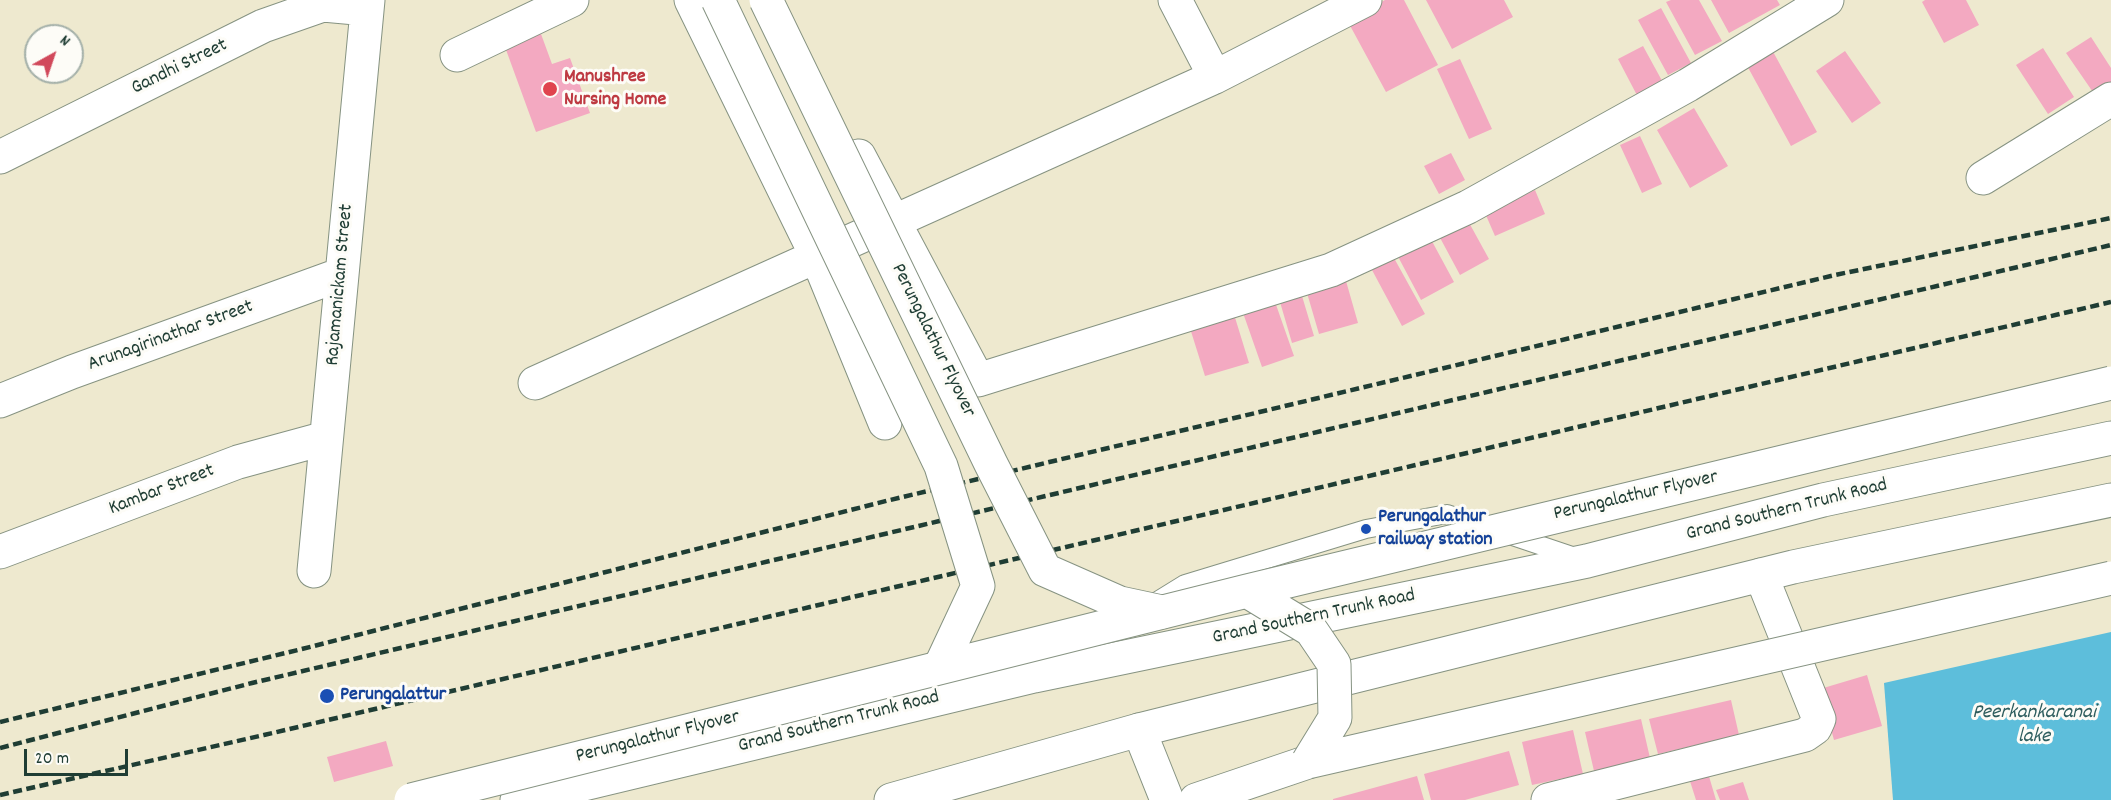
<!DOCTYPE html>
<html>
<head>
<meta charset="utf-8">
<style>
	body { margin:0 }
	#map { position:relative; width:2111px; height:800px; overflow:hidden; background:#eee9cf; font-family:Dekko,sans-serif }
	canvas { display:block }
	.north { position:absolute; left:24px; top:24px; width:60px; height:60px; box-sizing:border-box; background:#fdfcf7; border:2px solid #a4b0a9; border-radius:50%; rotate:40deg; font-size:16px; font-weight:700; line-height:24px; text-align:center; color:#1f3d34 }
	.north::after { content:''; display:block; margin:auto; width:21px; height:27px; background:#d1495b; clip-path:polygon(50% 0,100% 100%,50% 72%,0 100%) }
	.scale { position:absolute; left:24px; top:749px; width:104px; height:27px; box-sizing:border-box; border:3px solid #1f3d34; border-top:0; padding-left:8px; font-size:18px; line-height:21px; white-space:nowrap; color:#1f3d34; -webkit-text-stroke:4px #fdfcf7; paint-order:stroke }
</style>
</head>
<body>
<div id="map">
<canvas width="2111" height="800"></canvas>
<div class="north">N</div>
<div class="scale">20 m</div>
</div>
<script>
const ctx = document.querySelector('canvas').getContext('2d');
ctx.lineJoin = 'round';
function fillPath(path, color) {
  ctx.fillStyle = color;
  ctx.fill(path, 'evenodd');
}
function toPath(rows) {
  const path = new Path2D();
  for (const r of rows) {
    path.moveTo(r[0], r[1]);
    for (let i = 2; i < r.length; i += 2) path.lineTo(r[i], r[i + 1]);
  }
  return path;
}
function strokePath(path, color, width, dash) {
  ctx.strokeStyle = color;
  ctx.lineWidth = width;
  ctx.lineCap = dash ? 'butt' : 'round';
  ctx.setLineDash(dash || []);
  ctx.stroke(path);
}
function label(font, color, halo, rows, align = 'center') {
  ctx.font = font + ' Dekko,sans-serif';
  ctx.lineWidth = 6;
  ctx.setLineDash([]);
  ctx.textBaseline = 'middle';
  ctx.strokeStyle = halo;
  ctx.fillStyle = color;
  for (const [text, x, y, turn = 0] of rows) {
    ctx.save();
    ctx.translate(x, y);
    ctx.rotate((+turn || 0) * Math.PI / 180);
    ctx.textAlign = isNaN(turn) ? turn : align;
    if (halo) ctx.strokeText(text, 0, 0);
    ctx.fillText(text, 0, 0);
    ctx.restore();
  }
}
const water = toPath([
	[2111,632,2111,800,1893,800,1884,683]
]);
const building = toPath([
	[1385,0,1404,0,1438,65,1386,92,1347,20],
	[1426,0,1504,0,1513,17,1452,49],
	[1671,0,1699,0,1722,41,1695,55,1666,2],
	[1711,0,1777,0,1780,5,1729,33],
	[1925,0,1966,0,1979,25,1944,43,1922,2],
	[1661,8,1691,63,1668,75,1638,20],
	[541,34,552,64,570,58,590,113,536,132,505,47],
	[2091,37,2111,68,2111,89,2097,98,2066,53],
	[1643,46,1666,88,1640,101,1618,59],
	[1771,48,1817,132,1791,146,1745,62],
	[2043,48,2074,97,2048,114,2016,65],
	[1845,51,1881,103,1852,123,1816,71],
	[1460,59,1492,129,1469,139,1437,69],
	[1694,108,1728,166,1690,188,1657,130],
	[1640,136,1662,184,1642,193,1620,145],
	[1451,153,1465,180,1439,194,1424,166],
	[1535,190,1545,214,1495,236,1485,213],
	[1467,219,1489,259,1460,275,1438,234],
	[1427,232,1454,282,1421,300,1394,249],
	[1394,258,1425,314,1402,326,1372,270],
	[1346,281,1358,323,1319,334,1307,293],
	[1302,296,1314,336,1292,343,1280,302],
	[1274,299,1294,356,1262,367,1242,310],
	[1233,311,1249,363,1205,376,1189,325],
	[1867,675,1882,726,1834,740,1820,689],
	[1731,700,1739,735,1658,754,1649,719],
	[1641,719,1650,758,1594,771,1585,732],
	[1573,730,1583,774,1532,785,1522,742],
	[386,741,393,766,334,782,327,757],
	[1509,751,1519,785,1465,800,1431,800,1424,774],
	[1708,773,1716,800,1696,800,1689,778],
	[1417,776,1424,800,1333,800,1333,799],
	[1743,782,1749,800,1720,800,1716,790]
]);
const lane = toPath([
	[1151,605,1185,584,1366,529,1447,514,1578,558]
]);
const street = toPath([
	[691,0,817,257,885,423],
	[1175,0,1215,77],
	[457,55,572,0],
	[859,156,978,380,1331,270,1468,207,1688,85,1827,0],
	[0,157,263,26,323,5,367,9],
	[1983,178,2111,99],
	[535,383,1215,77,1365,0],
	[0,401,72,372,342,274],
	[0,552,238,462,326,438],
	[314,571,368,0],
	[1139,730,1167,800],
	[1548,800,1805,735,1815,728,1819,719,1761,575]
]);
const highway = toPath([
	[517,800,1034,676,1587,561,1823,500,2111,438],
	[891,800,1139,730,1793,567,2111,500],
	[1196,800,1308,762]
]);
const rail = toPath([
	[0,722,298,650,890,500,1835,275,2111,218],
	[0,748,252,683,2111,245],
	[0,795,264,735,2111,302]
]);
const secondaryBridge = toPath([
	[718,0,941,466,978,586,940,667],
	[766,0,991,464,1045,570,1120,603,1162,612]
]);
const highwayBridge = toPath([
	[1247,591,1311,630,1334,664,1335,718,1308,762],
	[1308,762,2111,578],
	[411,800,1247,591,2111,383]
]);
const markers = [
	[550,89,8,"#e0444e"],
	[1366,529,6,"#1a4fb4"],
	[327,696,8,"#1a4fb4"]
];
const streetNames = [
	["Gandhi Street",180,68,-26],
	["Rajamanickam Street",341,285,-85],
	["Arunagirinathar Street",171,337,-20],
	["Perungalathur Flyover",932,341,64],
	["Kambar Street",162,491,-21],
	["Perungalathur Flyover",1636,497,-13],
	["Grand Southern Trunk Road",1787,511,-14],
	["Grand Southern Trunk Road",1314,618,-12],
	["Grand Southern Trunk Road",839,723,-14],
	["Perungalathur Flyover",658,738,-14]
];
const healthNames = [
	["Manushree",564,78],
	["Nursing Home",564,101]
];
const transitNames = [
	["Perungalathur",1378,518],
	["railway station",1378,541],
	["Perungalattur",340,696]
];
const waterNames = [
	["Peerkankaranai",2034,714],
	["lake",2034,738]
];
fillPath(water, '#5dbedb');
fillPath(building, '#f3a9c1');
strokePath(lane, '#869382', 20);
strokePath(street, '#869382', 35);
strokePath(highway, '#869382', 35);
strokePath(lane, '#fff', 18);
strokePath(street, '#fff', 33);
strokePath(highway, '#fff', 33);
strokePath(rail, '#1f3d34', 4.5, [9, 4.5]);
strokePath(secondaryBridge, '#869382', 35, []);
strokePath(highwayBridge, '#869382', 35, []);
strokePath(secondaryBridge, '#fff', 33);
strokePath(highwayBridge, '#fff', 33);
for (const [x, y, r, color] of markers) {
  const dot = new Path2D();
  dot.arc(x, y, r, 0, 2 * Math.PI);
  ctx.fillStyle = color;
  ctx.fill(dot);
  strokePath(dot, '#fdfcf7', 2);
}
label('20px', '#1f3d34', '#fdfcf7', streetNames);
label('bold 20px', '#be3a42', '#fdfcf7', healthNames, 'left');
label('bold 20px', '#164399', '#fdfcf7', transitNames, 'left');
label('italic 21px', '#2e5d5e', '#fdfcf7', waterNames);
</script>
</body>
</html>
